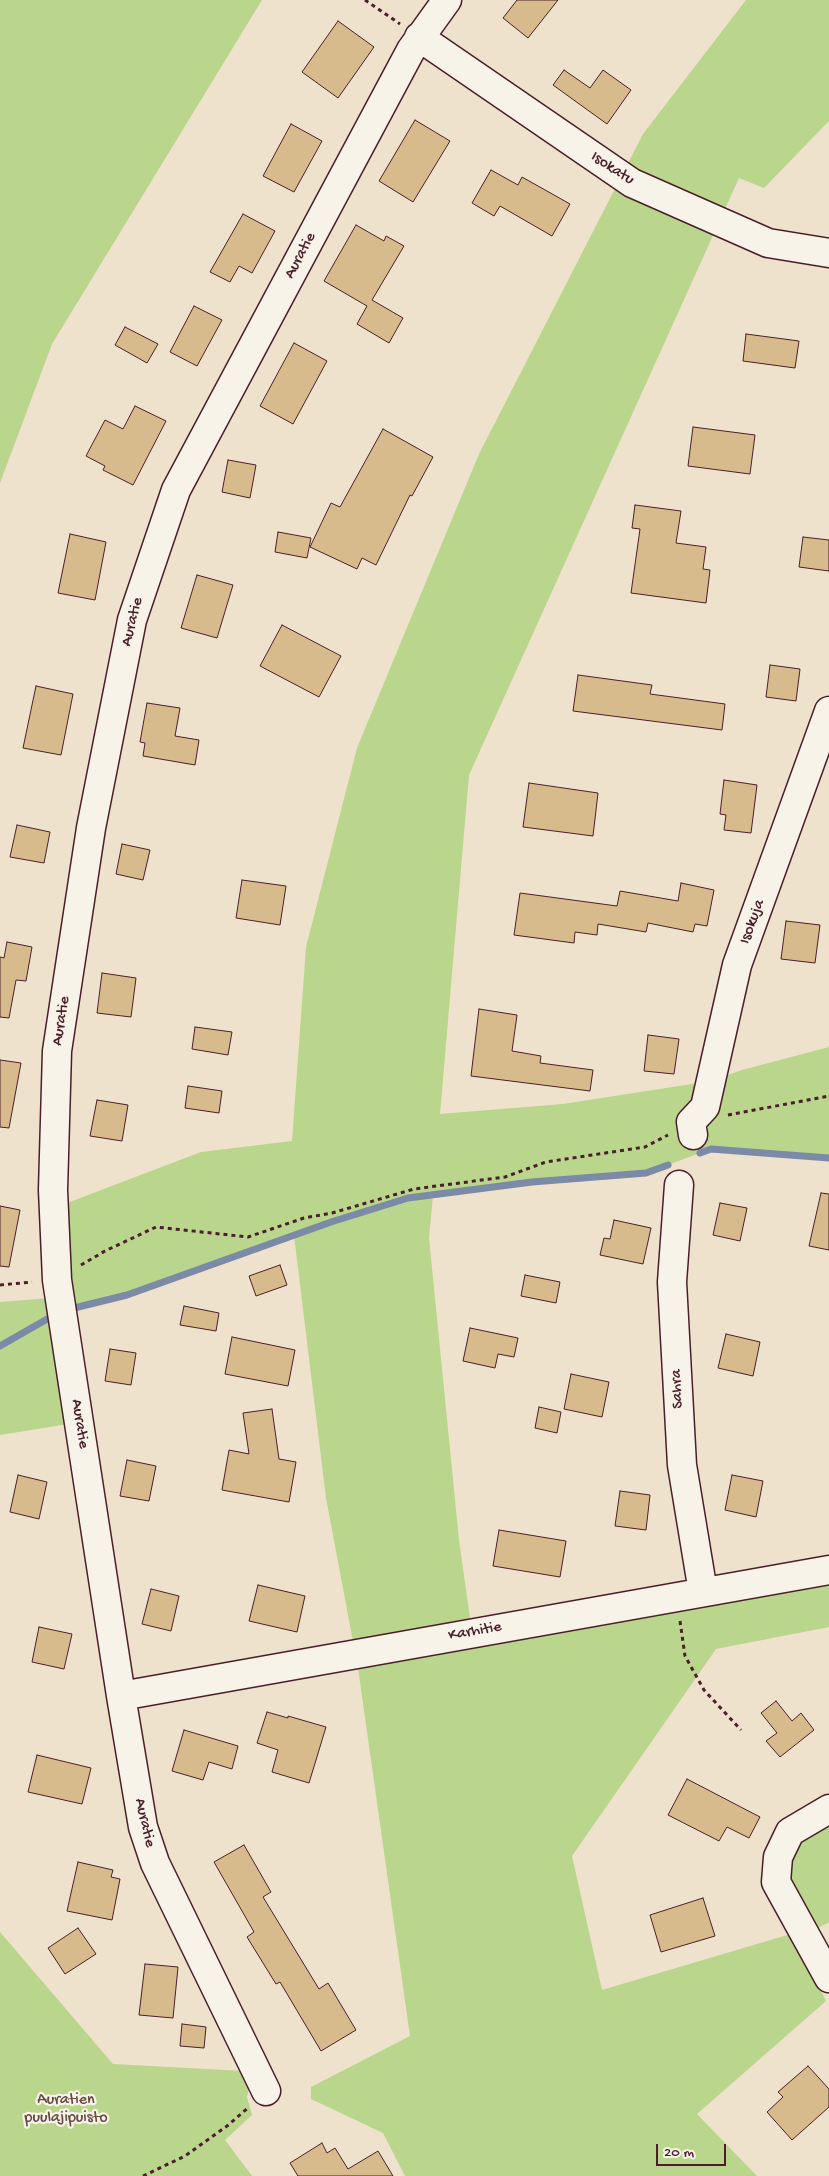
<!DOCTYPE html>
<html>
<head>
<meta charset="utf-8">
<style>
	body { margin:0 }
	#map { position:relative; width:829px; height:2176px; overflow:hidden; background:#eee2cc; font-family:"Gochi Hand",sans-serif }
	canvas { display:block }
	.scale { position:absolute; left:656px; top:2144px; width:70px; height:22px; box-sizing:border-box; border:2px solid #4a1f2b; border-top:0; padding-left:6px; font-size:15px; line-height:18px; white-space:nowrap; color:#4a1f2b; -webkit-text-stroke:4px #f7f3e8; paint-order:stroke }
</style>
</head>
<body>
<div id="map">
<canvas width="829" height="2176"></canvas>
<div class="scale">20 m</div>
</div>
<script>
const ctx = document.querySelector('canvas').getContext('2d');
ctx.lineJoin = 'round';
function fillPath(path, color) {
  ctx.fillStyle = color;
  ctx.fill(path, 'evenodd');
}
function toPath(rows) {
  const path = new Path2D();
  for (const r of rows) {
    path.moveTo(r[0], r[1]);
    for (let i = 2; i < r.length; i += 2) path.lineTo(r[i], r[i + 1]);
  }
  return path;
}
function strokePath(path, color, width, dash) {
  ctx.strokeStyle = color;
  ctx.lineWidth = width;
  ctx.lineCap = dash ? 'butt' : 'round';
  ctx.setLineDash(dash || []);
  ctx.stroke(path);
}
function label(font, color, halo, rows, align = 'center') {
  ctx.font = font + ' "Gochi Hand",sans-serif';
  ctx.lineWidth = 4.5;
  ctx.setLineDash([]);
  ctx.textBaseline = 'middle';
  ctx.strokeStyle = halo;
  ctx.fillStyle = color;
  for (const [text, x, y, turn = 0] of rows) {
    ctx.save();
    ctx.translate(x, y);
    ctx.rotate((+turn || 0) * Math.PI / 180);
    ctx.textAlign = isNaN(turn) ? turn : align;
    if (halo) ctx.strokeText(text, 0, 0);
    ctx.fillText(text, 0, 0);
    ctx.restore();
  }
}
const green = toPath([
	[0,0,262,0,52,344,0,483],
	[746,0,829,0,829,121,764,188,739,178,469,775,440,1114,563,1104,711,1081,742,1070,829,1047,829,1158,711,1149,646,1173,532,1182,433,1195,429,1238,459,1540,472,1632,829,1571,829,1627,716,1649,572,1856,602,1990,794,1933,826,2001,697,2114,757,2176,405,2176,383,2133,311,2099,311,2087,410,2036,358,1668,326,1498,294,1235,127,1295,75,1308,54,1208,201,1152,292,1141,306,947,357,748,479,454,643,134],
	[51,1298,68,1424,0,1435,0,1302],
	[829,1822,829,1922,813,1931,787,1881,786,1863,796,1843],
	[0,1932,113,2064,244,2071,250,2082,247,2097,252,2115,225,2140,252,2176,0,2176]
]);
const stream = toPath([
	[700,1153,711,1149,829,1158],
	[66,1310,127,1295,331,1222,408,1198,532,1182,646,1173,668,1165],
	[0,1346,56,1314]
]);
const building = toPath([
	[517,0,558,0,528,38,503,18,517,0],
	[338,21,374,47,338,98,302,72,338,21],
	[564,70,590,88,603,70,631,90,607,124,553,85,564,70],
	[415,120,450,141,413,202,379,181,415,120],
	[291,124,322,141,294,192,263,176,291,124],
	[491,170,518,185,522,177,570,204,552,236,500,206,494,216,472,203,491,170],
	[243,214,275,231,252,273,239,266,230,282,210,272,243,214],
	[356,225,384,241,386,236,404,246,372,300,403,318,389,343,357,324,367,306,324,281,356,225],
	[194,306,222,320,197,366,170,352,194,306],
	[125,327,158,344,147,363,115,345,125,327],
	[746,334,799,341,795,368,743,361,746,334],
	[294,343,327,361,293,424,260,406,294,343],
	[135,406,166,421,133,485,103,470,105,466,86,456,105,420,123,429,135,406],
	[693,427,755,435,750,474,688,466,693,427],
	[383,429,433,457,412,496,410,495,376,565,362,558,357,569,310,547,331,503,340,507,383,429],
	[228,460,256,465,250,498,222,492,228,460],
	[635,505,681,511,676,543,706,547,703,569,710,570,706,603,631,593,640,529,632,528,635,505],
	[278,532,311,538,307,558,275,552,278,532],
	[70,534,106,542,95,600,58,593,70,534],
	[803,537,829,540,829,571,799,567,803,537],
	[197,575,233,585,217,638,181,628,197,575],
	[282,625,341,656,319,697,260,666,282,625],
	[770,665,800,669,796,701,766,697,770,665],
	[578,675,652,685,650,694,725,704,722,730,573,711,578,675],
	[36,686,73,694,61,755,23,748,36,686],
	[147,703,180,708,175,736,199,740,195,765,143,756,145,743,140,742,147,703],
	[724,780,757,785,751,833,724,830,726,815,720,814,724,780],
	[529,783,598,793,593,836,523,827,529,783],
	[17,825,50,832,44,863,10,857,17,825],
	[122,844,150,850,143,880,116,874,122,844],
	[242,880,286,886,280,925,236,918,242,880],
	[681,883,714,890,707,926,695,924,693,932,648,923,646,932,598,924,597,935,575,932,574,943,514,935,520,893,617,906,620,891,678,901,681,883],
	[786,921,820,925,815,963,781,959,786,921],
	[7,942,32,947,26,981,16,980,9,1018,0,1017,0,957,4,958,7,942],
	[102,973,136,978,131,1017,97,1013,102,973],
	[479,1009,517,1015,512,1051,541,1056,540,1063,593,1070,590,1091,471,1076,479,1009],
	[195,1027,232,1032,228,1055,192,1049,195,1027],
	[648,1035,679,1039,674,1074,644,1071,648,1035],
	[0,1060,21,1063,9,1128,0,1127,0,1060],
	[188,1086,222,1091,219,1113,185,1108,188,1086],
	[97,1100,128,1105,122,1141,90,1136,97,1100],
	[821,1193,829,1194,829,1250,809,1246,821,1193],
	[720,1203,747,1208,740,1241,713,1235,720,1203],
	[0,1206,20,1210,9,1267,0,1266,0,1206],
	[614,1220,651,1228,643,1264,600,1255,604,1238,610,1239,614,1220],
	[280,1265,287,1285,256,1296,249,1276,280,1265],
	[525,1275,560,1282,556,1303,521,1296,525,1275],
	[184,1306,219,1313,216,1331,180,1325,184,1306],
	[470,1328,518,1338,514,1357,498,1354,495,1368,463,1361,470,1328],
	[726,1334,760,1342,753,1376,718,1368,726,1334],
	[232,1337,295,1350,288,1386,225,1374,232,1337],
	[110,1349,136,1353,131,1385,105,1381,110,1349],
	[571,1374,609,1382,602,1417,564,1409,571,1374],
	[539,1407,561,1412,557,1433,535,1428,539,1407],
	[272,1409,279,1459,296,1462,289,1502,222,1490,229,1450,249,1454,243,1413,272,1409],
	[127,1460,156,1466,149,1501,120,1496,127,1460],
	[18,1475,47,1482,39,1519,10,1512,18,1475],
	[732,1475,763,1481,756,1517,725,1510,732,1475],
	[620,1491,650,1495,646,1530,615,1526,620,1491],
	[499,1530,566,1541,560,1577,493,1566,499,1530],
	[258,1585,305,1596,297,1632,249,1621,258,1585],
	[151,1589,179,1596,171,1631,142,1624,151,1589],
	[39,1627,72,1634,64,1669,32,1662,39,1627],
	[776,1701,792,1721,801,1713,814,1730,780,1757,766,1741,777,1733,761,1713,776,1701],
	[267,1712,288,1718,288,1716,326,1727,309,1783,272,1772,278,1750,257,1743,267,1712],
	[184,1730,238,1746,232,1769,209,1762,203,1780,172,1771,184,1730],
	[37,1755,91,1768,82,1804,28,1792,37,1755],
	[687,1779,760,1817,749,1838,727,1827,719,1841,668,1815,687,1779],
	[244,1845,271,1892,263,1897,319,1989,328,1983,356,2030,321,2051,280,1982,276,1984,247,1937,254,1932,214,1862,244,1845],
	[78,1862,113,1870,111,1877,120,1879,112,1920,67,1911,78,1862],
	[703,1898,715,1936,661,1952,650,1915,703,1898],
	[78,1928,96,1954,65,1974,48,1948,78,1928],
	[145,1964,178,1967,173,2018,139,2015,145,1964],
	[182,2024,206,2027,204,2048,180,2046,182,2024],
	[808,2066,829,2089,829,2107,792,2140,767,2112,783,2097,778,2092,808,2066],
	[322,2143,327,2153,335,2148,348,2169,378,2151,393,2176,298,2176,290,2163,322,2143]
]);
const path = toPath([
	[365,0,400,24],
	[728,1115,829,1096],
	[81,1265,105,1251,156,1227,248,1237,304,1218,332,1213,414,1189,505,1177,546,1162,645,1147,668,1135],
	[0,1285,32,1282],
	[680,1621,685,1656,704,1690,741,1730],
	[143,2176,185,2156,227,2126,249,2107]
]);
const minor = toPath([
	[419,37,632,183,768,243,829,253],
	[693,1135,691,1122,705,1107,737,965,829,711],
	[679,1185,672,1282,682,1465,703,1592],
	[121,1696,829,1570],
	[829,1809,790,1832,778,1857,776,1882,829,1978],
	[266,2091,155,1863,143,1827,121,1696,57,1280,53,1190,57,1051,91,828,132,620,176,490,411,50,447,0]
]);
const streetNames = [
	["Isokatu",612,169,33],
	["Auratie",301,256,-62],
	["Auratie",133,622,-76],
	["Isokuja",753,922,-70],
	["Auratie",62,1021,-81],
	["Sahra",678,1389,-93],
	["Auratie",79,1424,81],
	["Karhitie",475,1632,-10],
	["Auratie",144,1823,77]
];
const parkNames = [
	["Auratien",66,2101],
	["puulajipuisto",66,2119]
];
fillPath(green, '#bad58c');
strokePath(stream, '#7b8aa7', 7);
fillPath(building, '#d8bb8c');
strokePath(building, '#4a1f2b', 1);
strokePath(minor, '#4a1f2b', 31);
strokePath(path, '#4a1f2b', 3, [4, 4]);
strokePath(minor, '#f7f3e8', 28);
label('16px', '#4a1f2b', '#f7f3e8', streetNames);
label('16px', '#664c43', '#f7f3e8', parkNames);
</script>
</body>
</html>
